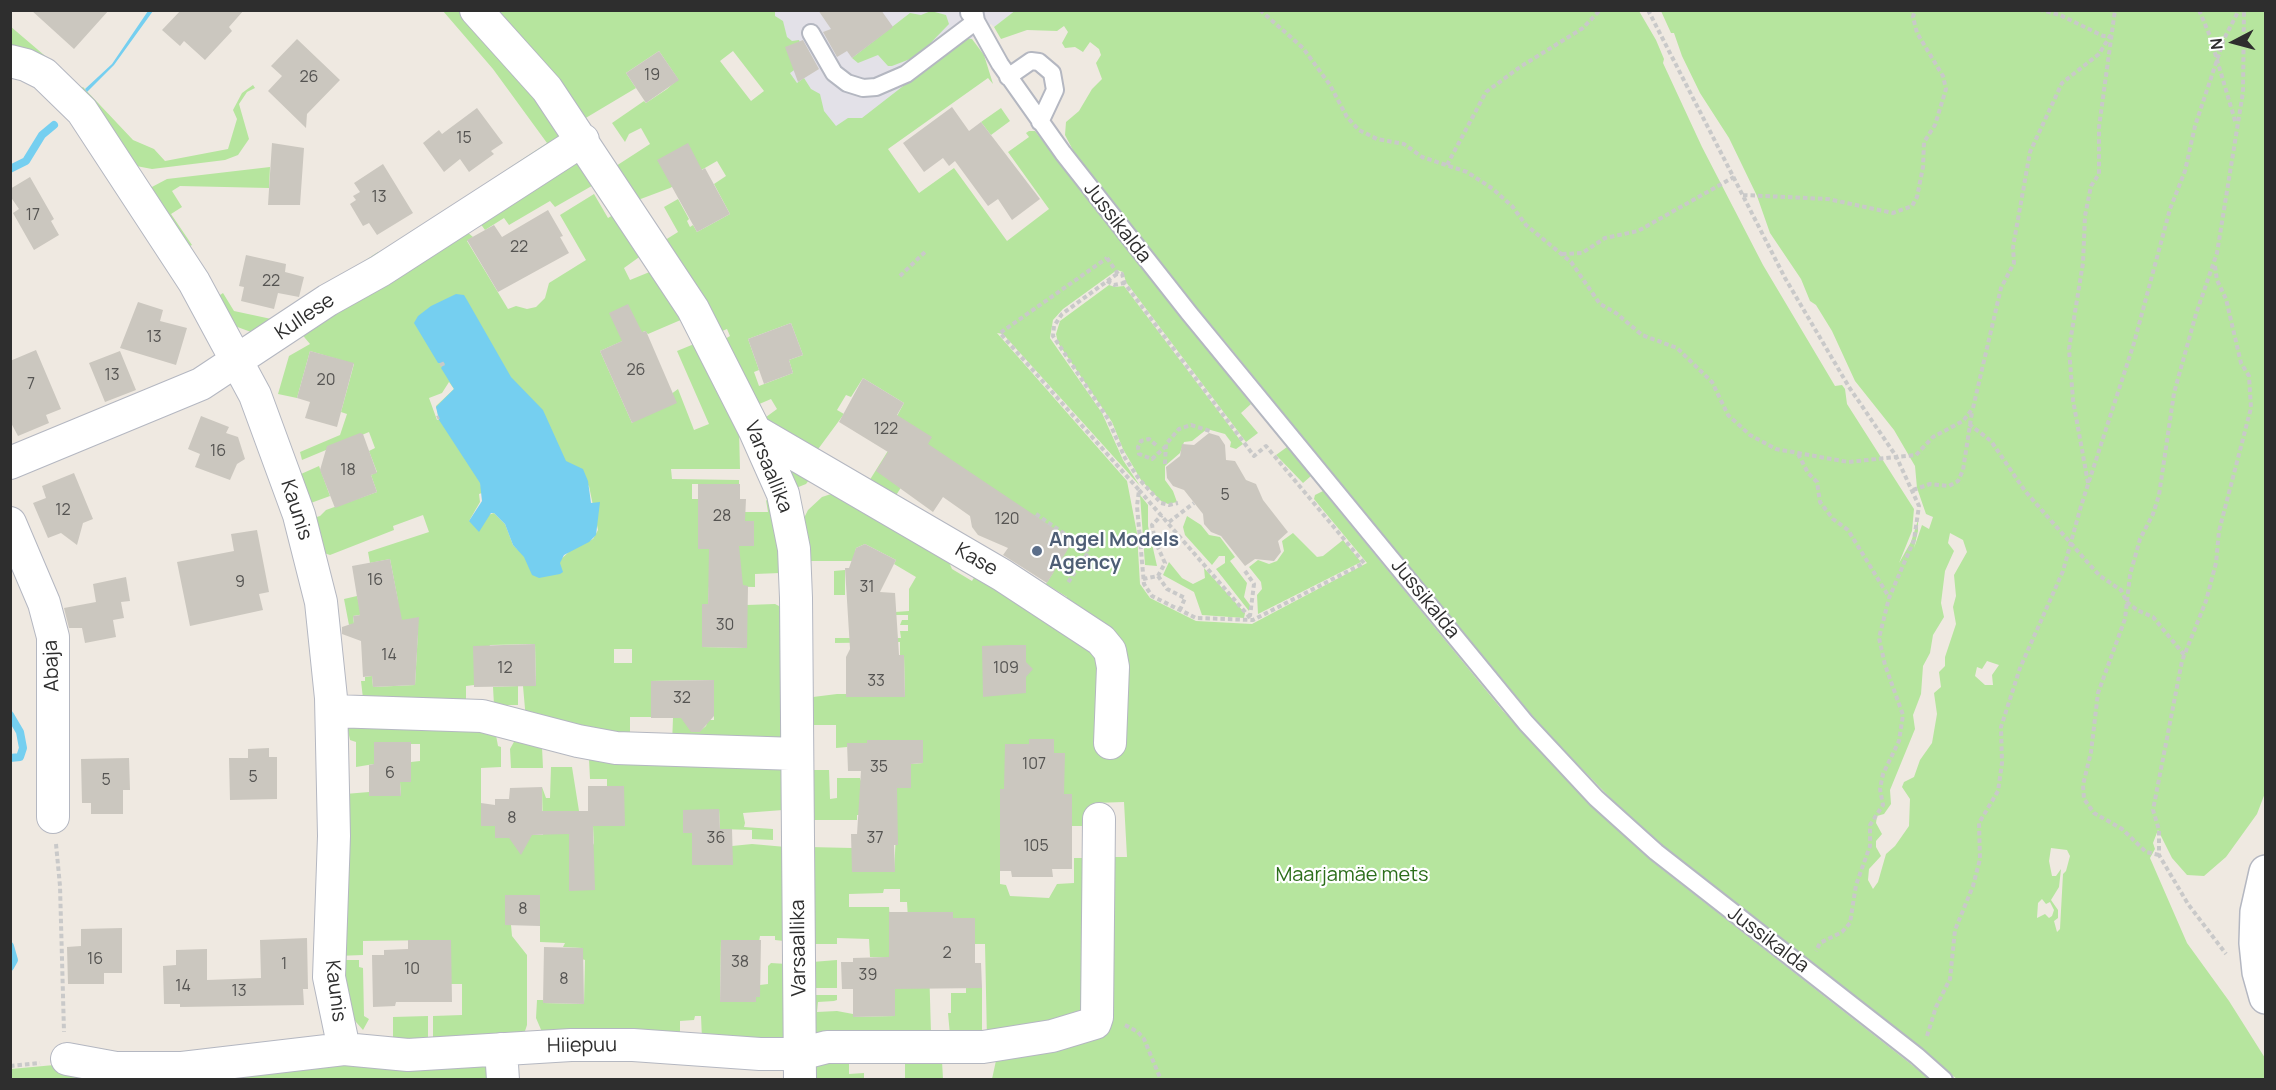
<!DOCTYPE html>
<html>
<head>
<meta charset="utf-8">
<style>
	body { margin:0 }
	#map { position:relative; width:2276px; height:1090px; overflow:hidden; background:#efe9e1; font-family:Manrope,sans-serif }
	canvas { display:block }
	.frame { position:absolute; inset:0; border:12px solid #2e2e2e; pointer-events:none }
	.north { position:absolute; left:2204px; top:12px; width:60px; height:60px; -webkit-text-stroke:4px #fff; paint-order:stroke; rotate:264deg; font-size:16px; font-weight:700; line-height:24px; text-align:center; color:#2e2e2e }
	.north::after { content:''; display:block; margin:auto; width:21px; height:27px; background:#2e2e2e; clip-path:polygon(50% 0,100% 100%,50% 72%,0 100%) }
</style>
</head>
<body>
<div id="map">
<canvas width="2276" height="1090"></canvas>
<div class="frame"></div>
<div class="north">N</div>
</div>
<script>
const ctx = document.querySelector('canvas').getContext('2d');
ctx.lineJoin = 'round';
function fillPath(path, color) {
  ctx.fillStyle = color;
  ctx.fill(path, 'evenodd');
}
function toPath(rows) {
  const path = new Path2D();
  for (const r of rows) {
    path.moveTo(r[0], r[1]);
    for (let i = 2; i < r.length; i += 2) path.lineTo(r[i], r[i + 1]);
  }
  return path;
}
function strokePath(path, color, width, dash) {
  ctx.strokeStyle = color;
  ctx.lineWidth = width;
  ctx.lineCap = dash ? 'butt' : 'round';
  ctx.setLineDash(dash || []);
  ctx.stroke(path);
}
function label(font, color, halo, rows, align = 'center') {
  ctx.font = font + ' Manrope,sans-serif';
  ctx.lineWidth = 4.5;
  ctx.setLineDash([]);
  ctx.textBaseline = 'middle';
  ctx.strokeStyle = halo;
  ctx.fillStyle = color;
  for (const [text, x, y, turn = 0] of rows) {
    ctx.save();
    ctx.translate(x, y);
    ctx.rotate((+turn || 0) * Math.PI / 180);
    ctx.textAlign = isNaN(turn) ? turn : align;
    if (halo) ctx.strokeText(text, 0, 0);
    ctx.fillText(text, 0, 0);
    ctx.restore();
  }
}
const industrial = toPath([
	[775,11,1016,11,994,27,991,24,970,40,835,142,771,44]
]);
const green = toPath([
	[500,10,775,11,775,16,783,21,787,37,792,41,799,40,801,45,804,63,790,73,797,83,804,78,811,89,820,94,824,111,836,126,848,118,862,118,965,38,972,39,984,55,993,84,988,78,888,149,919,193,954,168,1007,241,1049,209,1008,152,1029,137,1026,133,1029,131,1035,131,1251,404,1241,413,1258,433,1246,442,1126,282,1123,272,1117,270,1063,309,1053,320,1050,338,1102,413,1123,460,1140,486,1003,334,997,333,1127,481,1137,533,1140,584,1150,598,1196,621,1252,624,1367,563,1314,499,1315,495,1323,491,1503,711,1587,800,1653,862,1930,1079,992,1079,997,1056,1089,1035,1112,857,1127,857,1124,802,1094,803,1094,826,1072,826,1072,821,1000,822,1000,884,1006,885,1010,896,1049,898,1057,884,1074,883,1074,858,1089,858,1089,1014,987,1040,985,944,975,944,975,918,953,918,952,912,939,912,929,965,931,1033,817,1036,813,1032,810,995,837,995,837,1000,834,1001,818,1002,817,1012,837,1011,853,1014,853,1017,895,1016,894,958,870,957,869,939,837,938,837,944,813,944,809,847,852,848,852,872,894,872,897,815,857,815,857,820,812,820,807,770,829,770,830,799,837,798,837,778,860,778,861,781,886,788,911,788,911,764,923,763,923,740,867,740,867,743,848,743,847,747,836,748,836,725,808,725,810,698,813,697,837,694,846,694,847,697,905,697,904,656,900,655,900,642,835,643,835,638,901,638,900,631,908,631,908,625,900,625,902,620,908,620,908,615,895,615,895,612,909,611,909,589,916,577,894,564,896,560,865,544,856,548,853,561,808,561,803,520,808,510,822,497,834,493,948,560,952,569,972,581,975,576,1122,663,1063,605,1067,597,1046,584,1072,541,909,475,893,500,866,486,906,422,897,416,904,403,863,378,851,397,846,395,837,410,844,414,813,456,762,420,777,409,771,399,757,405,725,339,730,336,727,329,720,332,662,242,678,232,664,207,678,199,689,219,687,221,690,227,693,225,697,232,730,214,714,184,726,176,717,161,670,188,638,200,616,166,650,144,641,128,629,134,625,142,612,123,644,101,646,103,667,89,678,79,659,51,626,73,636,88,584,119,498,12],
	[733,51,764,91,751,101,720,61],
	[791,323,803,355,789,360,793,373,759,386,754,372,759,370,748,339],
	[884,889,900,889,900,902,907,902,908,919,890,920,889,907,849,907,849,894,883,893],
	[1016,10,1639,11,1656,40,1664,59,1663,63,1702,147,1763,265,1835,386,1842,385,1845,389,1847,404,1914,509,1912,531,1899,563,1911,542,1918,520,1918,531,1914,548,1922,525,1929,529,1933,517,1926,514,1917,488,1915,466,1894,430,1855,381,1832,331,1816,305,1810,301,1801,279,1770,233,1757,196,1729,138,1700,93,1682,56,1674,33,1671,33,1661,11,2265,11,2265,793,2257,814,2226,857,2204,876,2187,875,2172,858,2158,830,2153,843,2155,849,2150,858,2187,943,2229,1001,2265,1058,2265,1079,1957,1079,1676,857,1624,812,1545,731,1342,486,1228,345,1152,256,1075,154,1065,135,1066,122,1079,111,1092,89,1102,79,1096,63,1101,55,1099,49,1090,42,1083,52,1075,47,1065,48,1062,43,1068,32,1064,26,1057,31,1027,30,1001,39,994,27],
	[1950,533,1963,540,1967,552,1954,575,1956,596,1953,607,1956,624,1945,657,1945,666,1939,672,1941,687,1934,693,1937,714,1932,743,1920,760,1914,777,1904,782,1902,787,1910,799,1909,826,1895,846,1886,854,1878,882,1873,889,1868,880,1869,869,1881,856,1876,847,1876,841,1882,834,1876,823,1877,816,1884,814,1891,804,1890,790,1915,729,1913,715,1921,694,1923,666,1930,653,1933,635,1944,617,1941,603,1945,571,1954,551,1948,543],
	[1987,661,1999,665,1992,675,1993,685,1985,685,1975,676,1977,667,1982,669],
	[2051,848,2067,850,2070,856,2066,871,2063,874,2060,929,2057,932,2054,921,2058,918,2058,910,2051,900,2059,887,2061,869,2056,876,2052,876,2049,861],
	[2042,899,2046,904,2050,902,2054,910,2052,916,2049,918,2045,914,2037,918,2038,903],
	[443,11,461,11,519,72,561,139,494,186,491,180,547,143,493,69],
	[931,11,946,15,949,24,918,56,892,66,888,66,878,55,858,63,852,58,910,13,921,15],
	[10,26,71,78,69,81,11,48],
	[253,85,255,88,247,92,239,104,249,139,238,155,225,160,152,169,131,165,81,88,83,87,133,140,154,149,165,161,228,149,237,119,233,110,242,93],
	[1001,108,1010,121,991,135,981,122],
	[581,161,597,183,555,207,550,201,509,225,504,218,485,230,480,223,553,170],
	[270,167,269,188,180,186,172,191,182,207,171,214,192,245,186,248,150,188,167,179],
	[594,194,608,218,618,212,642,255,624,268,630,280,652,271,683,319,648,334,645,331,600,351,632,423,678,389,694,430,709,424,677,351,699,342,739,430,740,469,671,469,672,479,739,480,739,484,692,484,692,499,698,499,698,548,739,549,739,546,753,546,745,521,745,512,768,512,766,500,776,506,780,573,755,574,755,587,709,586,708,604,702,605,702,647,746,648,747,605,775,604,781,607,784,739,672,744,673,718,687,718,700,731,706,726,708,720,714,720,713,680,651,681,651,717,630,717,630,738,526,720,523,686,536,685,535,644,490,645,474,685,466,686,466,705,364,707,361,681,365,681,365,677,372,676,373,687,415,685,418,631,371,613,353,616,354,624,349,625,344,599,357,596,360,608,398,601,390,559,370,563,368,552,429,532,423,515,393,526,394,530,330,555,324,553,310,519,320,516,326,510,377,492,371,475,377,472,369,451,375,448,369,432,302,460,300,452,340,435,347,414,341,412,354,364,310,351,297,398,278,394,289,356,310,344,300,332,466,231,473,237,467,241,508,309,516,306,527,309,536,307,545,298,549,283,586,260,560,215],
	[443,359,589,486,598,530,593,539,572,549,558,562,517,549,513,545,505,524,494,513,469,521,480,502,479,494,482,493,476,457,443,419,437,420,429,398,442,393,449,382,454,389,436,406,438,414,460,385],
	[614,649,632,649,632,663,614,663],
	[378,252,379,258,269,331,251,332,232,325,216,302,217,297,223,293,234,311,276,320],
	[1109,285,1115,287,1124,286,1243,444,1236,449,1230,447,1231,442,1225,434,1207,429,1192,441,1184,442,1180,453,1165,466,1165,480,1173,491,1177,502,1168,504,1161,501,1141,480,1123,449,1112,422,1058,343,1056,334,1060,321],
	[1287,447,1311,476,1303,483,1276,455],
	[776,453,809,480,806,484,796,488],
	[319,466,330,496,308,504,299,479,301,474],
	[1140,495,1148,505,1148,526,1157,566,1145,565],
	[1187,516,1201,525,1209,535,1220,537,1235,557,1230,561,1247,583,1244,597,1250,605,1249,611,1216,569,1225,563,1225,556,1219,556,1212,565,1185,535,1183,527],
	[1293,533,1317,557,1323,556,1343,540,1361,562,1258,614,1257,595,1262,589,1261,582,1249,567,1258,560,1269,564,1277,561,1284,551,1282,541],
	[1169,562,1182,578,1193,584,1205,578,1204,568,1245,613,1244,618,1202,615,1194,592,1163,575],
	[845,570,845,595,834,595,834,571],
	[518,686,518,705,494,705,493,687],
	[346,721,495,730,498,746,501,747,501,767,481,768,481,826,495,826,495,838,512,838,525,846,530,835,543,835,542,787,546,798,550,798,551,767,572,767,579,811,574,811,594,845,593,826,625,826,607,786,607,779,590,779,589,759,784,767,783,810,743,813,745,823,744,827,773,829,773,840,752,839,752,830,720,829,719,810,683,810,683,833,692,833,692,865,732,865,732,846,752,844,786,847,784,941,775,940,775,936,760,936,759,942,721,940,720,1001,756,1002,756,997,760,996,760,985,768,984,768,966,771,963,787,964,786,1040,702,1039,701,1016,695,1016,694,1020,680,1021,680,1041,542,1032,536,1018,537,1000,543,1000,544,1003,584,1004,585,960,582,959,582,948,563,947,565,943,540,942,540,895,506,895,505,925,511,925,512,936,527,955,527,1025,523,1037,433,1043,433,1016,462,1015,462,984,451,984,436,949,436,940,363,941,363,955,336,956,345,794,369,792,370,796,401,796,400,782,411,781,411,762,420,761,420,744,411,744,411,742,374,742,374,764,356,767,356,742,350,740],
	[515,740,542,747,543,768,511,768,510,749],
	[335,960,359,960,359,967,363,968,364,1016,369,1019,363,1030,349,1014],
	[837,960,837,988,809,988,812,962],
	[966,988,982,988,982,1040,950,1035,948,1013,951,1013,951,993,966,993],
	[428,1016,428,1044,393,1038,393,1017],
	[905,1054,942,1061,943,1079,905,1079],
	[849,1058,849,1074,864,1073,864,1079,810,1080,813,1066],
	[340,1060,486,1064,494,1080,11,1080,11,1069,65,1064]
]);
const water = toPath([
	[148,11,153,11,114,65,87,92,85,89,112,64],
	[456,294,464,295,467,300,511,377,543,410,566,461,583,469,588,481,591,503,600,502,596,535,589,542,564,555,560,563,563,572,560,574,539,578,532,575,524,557,513,545,505,524,494,513,491,513,479,532,469,521,482,501,480,483,439,420,436,407,454,389,441,368,445,363,438,363,414,323,418,316,431,306]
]);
const stream = toPath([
	[10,169,26,161,42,135,54,125],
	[10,715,20,732,23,748,20,757,10,758],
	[10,946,14,960,10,967]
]);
const building = toPath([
	[31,10,109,10,74,49],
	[181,10,244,10,229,27,232,31,205,60,184,41,180,46,162,30],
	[818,10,881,10,893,27,852,58,847,51,837,57,823,32,831,29],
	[297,39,340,80,307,114,306,128,268,91,282,76,271,66],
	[803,40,819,69,798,82,785,47],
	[659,51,679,80,646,103,626,73],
	[952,107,969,131,981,122,1040,199,1012,220,998,199,988,206,955,161,949,166,943,158,924,172,903,143],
	[477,108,503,143,491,151,494,154,469,172,460,159,444,172,423,143,439,130,442,134],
	[272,143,304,148,300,205,268,205],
	[688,143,702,170,705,168,730,214,697,232,657,160],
	[383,164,413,213,377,235,369,223,363,226,350,204,356,200,353,196,360,192,354,183],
	[30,177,54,219,51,221,59,235,34,250,13,213,19,209,10,196,10,189],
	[548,210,563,236,560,237,569,253,498,292,467,240,494,225,502,237],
	[246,255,286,264,285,272,304,277,299,297,278,293,274,309,241,301,244,287,239,286],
	[138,302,163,310,160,321,187,328,176,365,120,348],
	[628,304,642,332,646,331,677,403,632,423,600,351,622,341,609,313],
	[791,323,803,355,789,360,793,373,764,384,748,339],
	[36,350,61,409,46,415,49,423,18,436,10,421,10,361],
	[120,351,136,390,105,402,89,363],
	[310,351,354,363,337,427,305,418,310,402,297,398],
	[863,378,904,403,897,415,932,437,928,444,1073,541,1047,583,1003,555,1008,548,978,535,972,527,970,516,943,497,933,512,876,471,888,452,839,422],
	[201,416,229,427,226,433,238,437,245,459,237,464,230,480,195,467,200,454,188,449],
	[360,433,363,434,377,473,371,475,377,492,335,508,320,470,327,446],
	[1209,433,1219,436,1225,445,1226,460,1235,461,1246,480,1256,484,1263,500,1288,532,1278,541,1281,552,1274,561,1255,559,1245,566,1221,536,1211,532,1204,524,1203,514,1184,490,1173,486,1167,478,1166,467,1180,456,1182,444,1194,445],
	[74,473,93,519,83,523,77,545,61,533,48,538,33,503,46,498,42,486],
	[698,484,740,484,740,499,746,499,745,521,754,521,754,546,739,546,743,585,748,586,747,648,702,647,702,604,708,604,709,549,698,549],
	[257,530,269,592,259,594,263,610,190,626,177,562,234,551,231,534],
	[865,544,896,560,880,592,895,593,899,655,904,655,905,697,846,697,846,657,850,649,845,568,849,568,856,548],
	[390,559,402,620,419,617,415,685,373,687,372,676,363,677,361,641,342,634,342,627,354,623,353,616,360,615,352,566],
	[126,577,130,601,121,602,124,618,113,620,116,637,85,643,82,628,69,628,64,608,96,602,93,584],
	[535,644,536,686,474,687,473,646],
	[1008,645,1026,645,1026,662,1033,669,1026,677,1026,693,983,697,982,646],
	[714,680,714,716,700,732,691,732,681,718,651,718,651,681],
	[1029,739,1054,739,1054,753,1065,753,1064,794,1072,794,1072,869,1052,869,1053,877,1012,877,1011,871,1000,871,1000,789,1004,789,1005,744,1029,744],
	[867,740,923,740,923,763,911,764,911,788,897,788,898,845,894,845,895,872,852,872,851,834,857,834,861,771,848,771,847,743,867,743],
	[374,742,411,742,411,782,400,782,401,796,369,796,369,765,374,764],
	[269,748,269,757,277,757,277,799,230,800,229,758,248,758,248,749],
	[129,758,130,790,123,790,123,814,91,814,91,803,82,803,81,759],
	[588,786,624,786,625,826,593,826,595,890,569,891,569,834,532,835,521,855,509,838,495,838,495,826,481,826,481,803,495,805,495,799,509,799,510,788,542,787,542,811,588,811],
	[719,809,720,829,732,829,733,865,692,865,692,833,683,833,683,810],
	[505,895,540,895,540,926,505,925],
	[889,912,953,912,953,918,975,918,975,963,981,963,982,988,895,989,895,1016,853,1017,853,989,842,989,841,962,853,962,853,958,889,957],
	[122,928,122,973,104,973,104,984,68,984,67,947,81,946,81,929],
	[307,938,308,989,303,989,304,1005,180,1007,180,1004,164,1004,163,966,176,965,176,950,207,949,207,980,261,978,260,940],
	[408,940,451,940,452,1002,396,1002,395,1006,373,1007,372,955,384,955,384,950,408,949],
	[721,940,761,940,760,997,756,997,756,1002,720,1002],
	[544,947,583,948,584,1004,543,1003]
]);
const path = toPath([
	[1260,10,1303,48,1330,85,1347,117,1359,130,1377,139,1404,144,1422,157,1467,172,1493,189,1512,206,1526,225,1571,262,1600,304,1616,313,1642,335,1677,348,1712,382,1728,415,1750,435,1776,449,1848,462,1916,455,1933,437,1963,421,1973,408,2001,288,2014,263,2013,247,2030,152,2062,83,2099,54,2110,36,2103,36,2060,15,2041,10],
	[1648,10,1785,278,1849,387,1896,456,1919,506,1914,540,1889,598,1879,638,1885,665,1903,715,1899,741,1883,774,1880,789,1883,805,1870,825,1870,846,1856,885,1850,923,1842,932,1820,943,1816,951],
	[2199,10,2210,36,2236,124],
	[1447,165,1486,92,1520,67,1583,28,1600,10],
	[1743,195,1828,199,1893,213,1912,206,1917,197,1923,167,1924,142,1935,125,1946,89,1943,76,1917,33,1913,17,1915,10],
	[1562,254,1582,253,1605,238,1638,231,1734,177],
	[1107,258,1118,274,1122,274,1125,284,1254,456,1266,446,1364,563,1253,620,1196,618,1152,596,1144,584,1137,506,1139,490,1000,333,1107,258],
	[2215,266,2217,280,2226,299,2241,363,2249,376,2251,408,2219,531,2216,563,2206,601,2182,661,2153,810,2159,830,2159,855,2188,904,2226,954],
	[1117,274,1062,314,1054,326,1053,336,1108,419,1125,458,1139,479,1161,503,1169,505,1178,503],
	[900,276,926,251],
	[1107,281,1114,285,1124,283],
	[440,365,445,363],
	[437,418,439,417],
	[1969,424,1991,441,2025,491,2089,564,2100,576,2121,590,2127,602,2137,610,2153,617,2185,656],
	[1156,445,1149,439,1141,441,1138,447,1139,454,1152,459,1166,446],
	[1798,454,1808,473,1817,482,1820,502,1833,519,1848,530,1889,597],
	[1165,464,1166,444,1179,429,1191,425,1210,431],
	[2088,483,2073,400,2069,349,2083,263,2085,216,2091,186,2099,174,2099,127,2115,10],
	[1139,490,1252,620],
	[1913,490,1930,484,1949,486,1958,481,1963,470,1972,412],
	[1036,514,1089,551,1067,584],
	[1169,522,1194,503],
	[1245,571,1254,584,1250,616],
	[1158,576,1167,589,1185,598,1180,610],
	[1143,579,1158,576,1165,563,1155,541,1152,525,1162,515],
	[56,844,60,886,64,1032],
	[2159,855,2146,852,2122,829,2094,813,2084,799,2083,785,2091,752,2098,693,2125,619,2130,575,2140,539,2153,514,2159,495,2174,393,2196,314,2217,253,2243,92,2244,10],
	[1125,1025,1138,1032,1144,1039,1161,1080],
	[1927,1036,1936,1007,1950,979,1955,930,1973,886,1980,859,1979,823,1998,791,2002,763,2001,727,2020,668,2063,571,2081,506,2134,343,2170,209,2185,171,2195,126,2224,39,2239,10],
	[10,1066,40,1063]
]);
const service = toPath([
	[974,10,976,21,1000,64,1063,153,1189,313,1526,723,1596,798,1656,852,1917,1056,1944,1080],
	[811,33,834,73,847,83,863,88,876,87,906,74,976,21,969,13],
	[1008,77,1031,61,1039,62,1052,73,1055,90,1040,122]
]);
const minor = toPath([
	[476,10,547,89,693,309,755,431,783,494,794,549,796,598,800,1080],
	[10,61,26,65,44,74,82,111,194,282,255,395,299,515,321,602,331,698,334,836,329,977,344,1049],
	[755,431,1002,575,1101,640,1110,651,1113,667,1110,743],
	[10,463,201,384,328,300,380,271,583,140],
	[10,523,44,603,53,637,53,817],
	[332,711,482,716,578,741,616,748,797,754],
	[501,1049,503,1080],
	[67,1059,116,1068,182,1068,344,1049,408,1055,571,1045,633,1045,760,1054,800,1054,827,1047,983,1047,1052,1036,1095,1023,1097,1017,1099,819]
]);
const secondary = toPath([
	[2266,872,2257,912,2256,943,2259,972,2266,997]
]);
const markers = [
	[1037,551,6,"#5c6f8a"]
];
const numberNames = [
	["19",652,76],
	["26",309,78],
	["15",464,139],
	["13",379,198],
	["17",33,216],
	["22",519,248],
	["22",271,282],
	["13",154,338],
	["26",636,371],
	["13",112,376],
	["20",326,381],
	["7",31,385],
	["122",886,430],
	["16",218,452],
	["18",348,471],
	["5",1225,496],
	["12",63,511],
	["28",722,517],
	["120",1007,520],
	["16",375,581],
	["9",240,583],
	["31",867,588],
	["30",725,626],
	["14",389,656],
	["12",505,669],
	["109",1006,669],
	["33",876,682],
	["32",682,699],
	["107",1034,765],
	["35",879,768],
	["6",390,774],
	["5",253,778],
	["5",106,781],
	["8",512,819],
	["36",716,839],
	["37",875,839],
	["105",1036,847],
	["8",523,910],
	["2",947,954],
	["16",95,960],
	["38",740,963],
	["1",284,965],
	["10",412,970],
	["39",868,976],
	["8",564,980],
	["14",183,987],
	["13",239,992]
];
const streetNames = [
	["Jussikalda",1117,223,52],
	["Kullese",305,317,-34],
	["Varsaallika",768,467,68],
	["Kaunis",296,510,72],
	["Kase",976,560,30],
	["Jussikalda",1425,599,51],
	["Abaja",52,666,-92],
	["Jussikalda",1768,940,37],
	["Varsaallika",799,948,-91],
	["Kaunis",335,991,83],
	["Hiiepuu",582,1046,-1]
];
const serviceNames = [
	["Angel Models",1049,540],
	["Agency",1049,563]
];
const parkNames = [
	["Maarjamäe mets",1352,875]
];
fillPath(industrial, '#e3e1e8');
fillPath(green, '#b6e59e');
fillPath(water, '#75cff0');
strokePath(stream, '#75cff0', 8);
fillPath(building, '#cbc7bf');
strokePath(service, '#b4b7c1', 20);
strokePath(minor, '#b4b7c1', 34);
strokePath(secondary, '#b4b7c1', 36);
strokePath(path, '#c9c9c9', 4, [4.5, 3]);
strokePath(service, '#fff', 16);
strokePath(minor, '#fff', 32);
strokePath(secondary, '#fff', 33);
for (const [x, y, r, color] of markers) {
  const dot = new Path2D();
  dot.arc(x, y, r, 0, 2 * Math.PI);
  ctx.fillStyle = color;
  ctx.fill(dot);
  strokePath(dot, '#fff', 2);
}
label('16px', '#555452', null, numberNames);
label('20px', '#2e2e2e', '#fff', streetNames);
label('bold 20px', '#4e5e75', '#fff', serviceNames, 'left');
label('20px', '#2c6e1b', '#fff', parkNames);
</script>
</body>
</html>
